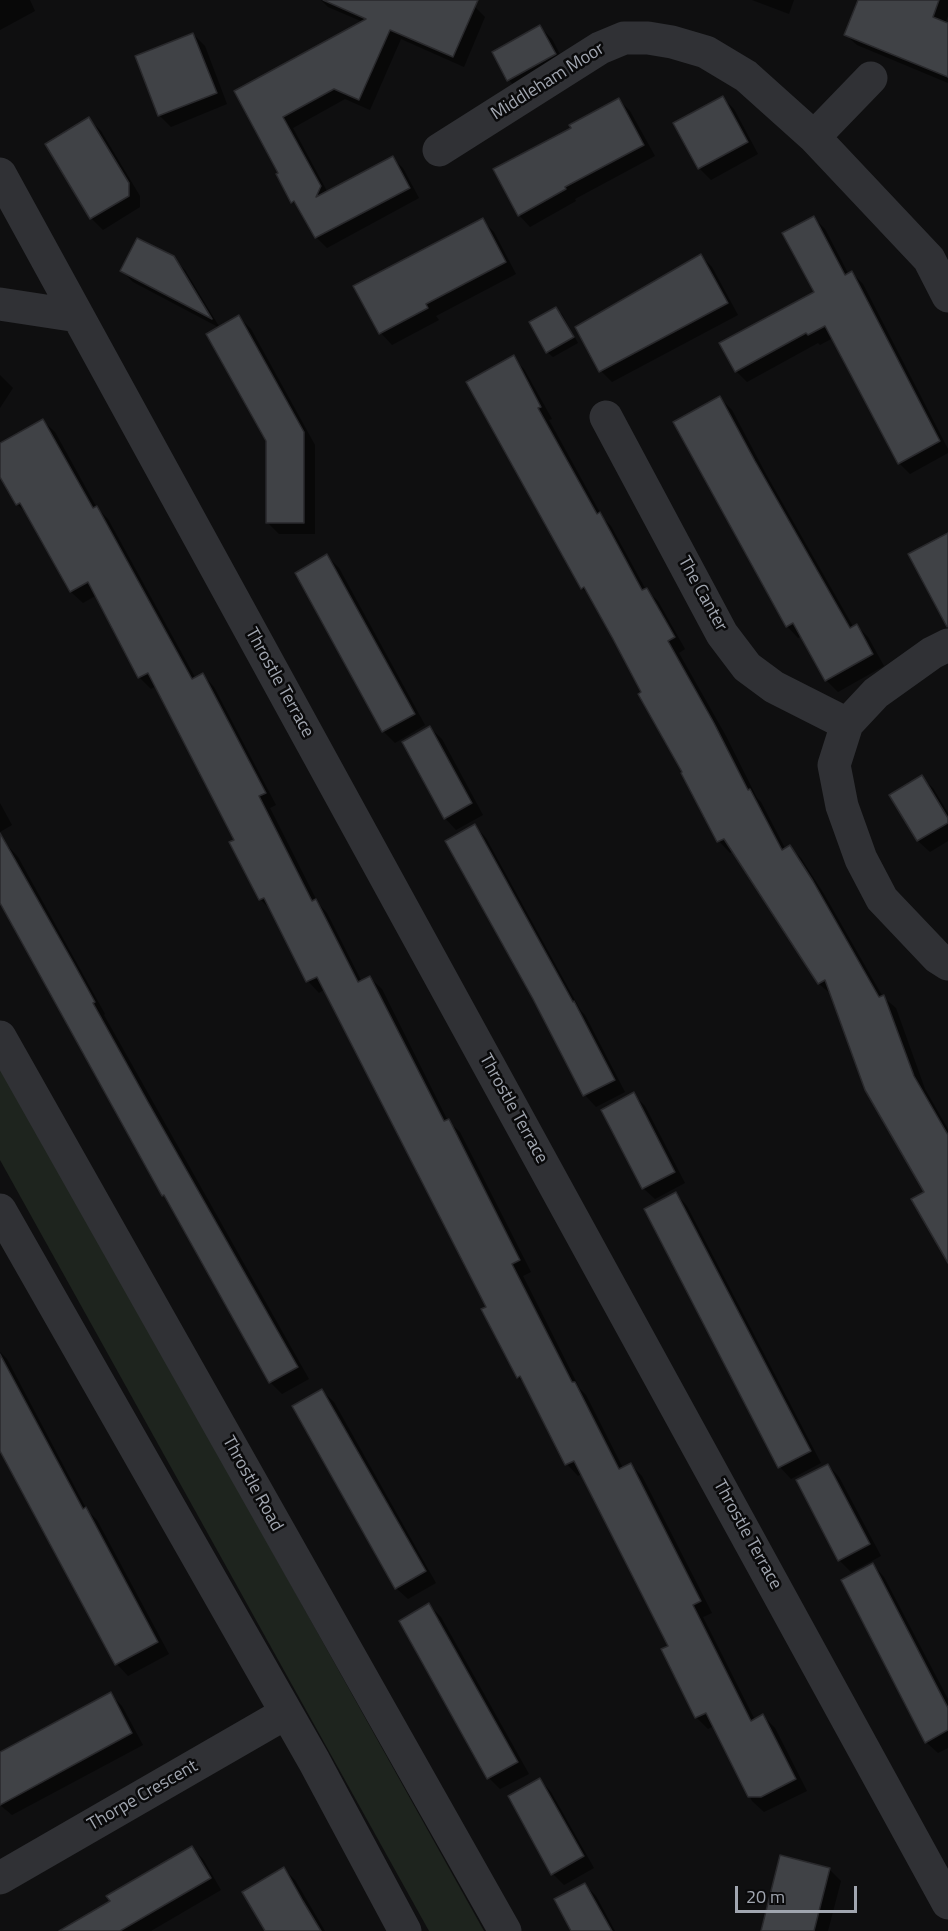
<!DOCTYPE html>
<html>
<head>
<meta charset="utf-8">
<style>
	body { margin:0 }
	#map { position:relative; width:948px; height:1931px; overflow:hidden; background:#0f0f10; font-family:"Titillium Web",sans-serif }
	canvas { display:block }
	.scale { position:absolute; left:735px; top:1886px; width:122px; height:27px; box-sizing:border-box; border:3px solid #a1a6b0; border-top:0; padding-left:8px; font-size:18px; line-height:21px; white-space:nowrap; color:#a1a6b0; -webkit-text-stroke:4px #0a0a0b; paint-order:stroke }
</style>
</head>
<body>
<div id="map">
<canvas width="948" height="1931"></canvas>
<div class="scale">20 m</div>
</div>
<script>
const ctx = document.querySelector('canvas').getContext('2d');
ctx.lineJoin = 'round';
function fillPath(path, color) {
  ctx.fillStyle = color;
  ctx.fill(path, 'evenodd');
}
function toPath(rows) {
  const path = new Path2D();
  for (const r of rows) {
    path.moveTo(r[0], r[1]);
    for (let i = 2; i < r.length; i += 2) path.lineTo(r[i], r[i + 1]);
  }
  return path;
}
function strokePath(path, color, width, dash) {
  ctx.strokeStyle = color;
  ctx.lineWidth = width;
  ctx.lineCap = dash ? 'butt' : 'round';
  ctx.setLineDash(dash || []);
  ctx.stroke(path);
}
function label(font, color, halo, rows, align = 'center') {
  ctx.font = font + ' "Titillium Web",sans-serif';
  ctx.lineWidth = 5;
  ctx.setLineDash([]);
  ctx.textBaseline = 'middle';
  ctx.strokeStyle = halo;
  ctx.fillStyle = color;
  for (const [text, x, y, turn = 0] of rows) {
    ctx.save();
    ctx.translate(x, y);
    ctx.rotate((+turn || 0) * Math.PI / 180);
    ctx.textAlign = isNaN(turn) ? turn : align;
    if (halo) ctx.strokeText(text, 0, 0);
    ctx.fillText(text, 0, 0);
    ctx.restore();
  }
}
const green = toPath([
	[0,1063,484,1931,429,1931,0,1160]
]);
const shadow = toPath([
	[0,0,30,0,35,11,0,30],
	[321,0,459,0,475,7,485,17,464,67,401,39,370,110,345,99,293,128,328,193,392,158,403,168,419,198,327,248,316,237,301,210,293,202,278,174,280,173,236,91,363,22,328,7],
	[752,0,794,0,789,14],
	[859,0,948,0,948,16,945,23,948,24,948,83,857,45,846,35],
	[540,27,552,39,566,66,520,92,509,80,494,53],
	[193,34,205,46,227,104,171,127,159,115],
	[723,98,734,109,758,154,711,180,699,168],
	[619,100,630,111,655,156,575,199,576,201,530,227,519,215,573,128],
	[89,119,101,131,140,196,140,207,103,230,91,218,47,144],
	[814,218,825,229,849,275,852,273,863,284,948,449,948,453,910,474,899,463,833,338,820,345,818,343,747,382,736,371,816,293],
	[482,220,494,232,516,274,436,316,439,320,392,345,381,333,355,287],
	[701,256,712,267,738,315,612,382,601,371],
	[173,258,185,270,220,328,239,317,251,329,315,445,315,534,279,534,268,523,268,441,220,328,133,282,122,271],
	[556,309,562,314,578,343,553,357,547,352],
	[513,358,524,369,552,419,549,420,603,518,611,526,646,590,658,601,685,649,679,653,726,736,757,798,761,802,786,850,790,847,801,858,824,894,883,997,896,1008,925,1089,948,1129,948,1239,831,994,819,984,734,851,730,853,719,841,643,692,591,597,582,588],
	[0,375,13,388,0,408],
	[720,398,732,410,766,474,854,628,857,626,868,637,884,666,838,692,826,680,802,636,798,638,787,626],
	[43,421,55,432,97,508,108,519,196,679,203,675,214,687,276,805,270,808,318,903,327,913,362,982,370,978,382,989,448,1121,460,1132,531,1272,523,1276,580,1389,586,1395,623,1468,630,1464,642,1476,712,1613,703,1617,755,1720,763,1716,775,1728,807,1791,764,1812,752,1801,714,1726,708,1729,697,1718,663,1650,670,1646,582,1473,578,1476,567,1464,527,1387,518,1377,488,1307,325,989,319,993,308,981,272,911,260,899,236,840,156,686,151,689,139,677,97,595,83,603,71,592,29,516,17,504,0,473,0,445],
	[327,556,339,568,425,725,395,743,383,731],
	[430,728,442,739,483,815,456,830,445,818],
	[921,777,933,788,948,813,948,841,930,852,918,841,891,795],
	[0,803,12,825,0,832],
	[475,826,486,838,581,1011,585,1015,625,1092,596,1107,585,1095,534,998],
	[7,845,18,857,105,1014,104,1015,309,1379,282,1394,270,1382,0,900,0,849],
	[633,1094,645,1106,685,1183,655,1199,643,1188],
	[676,1194,687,1206,821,1463,791,1479,780,1467,646,1210],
	[0,1352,7,1359,87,1510,97,1520,169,1654,128,1676,117,1664,0,1448],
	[322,1391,334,1402,436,1583,408,1599,396,1588],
	[828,1465,839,1477,881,1556,851,1572,839,1560],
	[873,1565,884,1577,948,1699,948,1748,938,1753,926,1742],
	[429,1605,441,1617,529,1774,500,1789,489,1778],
	[110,1694,122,1706,143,1745,12,1815,0,1805,0,1753],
	[540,1780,551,1792,594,1868,564,1885,553,1874],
	[192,1848,203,1859,221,1890,151,1931,62,1931,112,1902],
	[284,1869,295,1880,325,1931,266,1931],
	[829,1869,841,1881,828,1931,764,1931],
	[584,1884,596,1896,615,1931,574,1931]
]);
const building = toPath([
	[323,0,478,0,453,57,390,30,359,100,334,89,283,117,321,186,316,197,393,156,410,188,315,238,294,201,291,203,276,174,278,173,234,91,366,19,323,0],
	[858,0,939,0,933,17,948,23,948,77,844,35,858,0],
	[540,25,556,54,507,81,492,52,540,25],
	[193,33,217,93,158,116,135,56,193,33],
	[723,96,748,142,698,169,673,123,723,96],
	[619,98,644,145,565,187,566,189,518,216,493,169,571,128,569,125,619,98],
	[89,117,129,183,129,196,90,219,45,144,89,117],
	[814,216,845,275,852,271,940,441,898,464,825,326,808,335,806,333,735,372,719,343,814,292,782,233,814,216],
	[483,218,506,262,426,304,428,308,379,334,353,286,483,218],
	[137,238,174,256,212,319,120,271,137,238],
	[701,254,728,303,599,372,575,327,701,254],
	[556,307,574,337,546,353,529,322,556,307],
	[239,315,304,432,304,523,266,523,266,441,206,334,239,315],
	[514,355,541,407,538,408,597,514,600,512,642,590,647,588,675,637,668,641,714,723,748,790,750,789,782,850,790,845,813,881,879,997,884,995,914,1076,948,1135,948,1263,911,1199,924,1192,865,1090,825,980,818,984,724,839,717,842,681,773,682,772,638,694,641,692,613,639,584,587,581,589,466,382,514,355],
	[720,396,755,461,850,628,857,624,873,654,825,681,793,623,786,627,673,422,720,396],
	[43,419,93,508,97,506,192,679,203,673,266,793,259,796,312,901,316,899,358,982,370,976,444,1121,449,1119,520,1260,512,1264,572,1382,575,1382,619,1469,631,1463,701,1601,693,1605,751,1721,763,1714,796,1779,761,1797,748,1797,706,1713,695,1718,661,1649,668,1646,574,1461,565,1465,520,1376,517,1378,481,1309,486,1307,317,977,306,982,264,898,259,900,229,842,234,840,148,673,138,678,88,582,70,592,20,503,16,505,0,477,0,443,43,419],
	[948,533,948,626,947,627,908,554,948,533],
	[327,554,415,714,382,732,295,573,327,554],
	[430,726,472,803,444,819,402,742,430,726],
	[922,775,948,818,948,823,917,841,889,795,922,775],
	[475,824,573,1002,574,1001,615,1080,583,1096,533,999,445,841,475,824],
	[0,833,73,962,95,1002,93,1003,148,1102,298,1367,269,1383,164,1195,162,1196,0,903,0,833],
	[634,1092,675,1172,642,1189,601,1110,634,1092],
	[676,1192,811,1451,778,1468,644,1209,676,1192],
	[0,1354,83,1509,86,1507,158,1642,115,1665,0,1451,0,1354],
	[322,1389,426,1571,395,1589,292,1406,322,1389],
	[828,1464,870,1544,838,1561,796,1480,828,1464],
	[873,1563,948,1708,948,1730,925,1743,841,1580,873,1563],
	[429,1603,518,1762,487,1779,399,1621,429,1603],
	[111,1692,132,1733,0,1805,0,1752,111,1692],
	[540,1778,584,1856,551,1875,508,1796,540,1778],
	[192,1846,211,1878,120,1931,59,1931,110,1901,106,1896,192,1846],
	[780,1855,830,1868,814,1931,761,1931,780,1855],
	[284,1867,303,1901,321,1931,265,1931,242,1892,284,1867],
	[585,1883,612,1931,571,1931,554,1899,585,1883]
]);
const minor = toPath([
	[814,137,871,78],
	[439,150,600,48,624,38,648,38,672,42,706,52,746,76,814,137,929,259,948,296],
	[0,174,948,1903],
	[0,304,78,316],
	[606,417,722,634,747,667,774,687,847,724],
	[948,645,932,653,876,693,847,724,834,765,842,806,861,859,882,899,937,957,948,964],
	[0,1037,505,1931],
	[0,1210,314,1761,405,1931],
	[0,1878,286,1713]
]);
const streetNames = [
	["Middleham Moor",548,82,-32],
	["The Canter",702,594,61],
	["Throstle Terrace",279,683,61],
	["Throstle Terrace",513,1109,61],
	["Throstle Road",252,1484,61],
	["Throstle Terrace",747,1535,61],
	["Thorpe Crescent",143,1796,-30]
];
fillPath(green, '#1e241e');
fillPath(shadow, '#0007');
fillPath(building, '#404246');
strokePath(building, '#29292c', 1.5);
strokePath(minor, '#303135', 33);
label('18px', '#a1a6b0', '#0a0a0b', streetNames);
</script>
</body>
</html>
